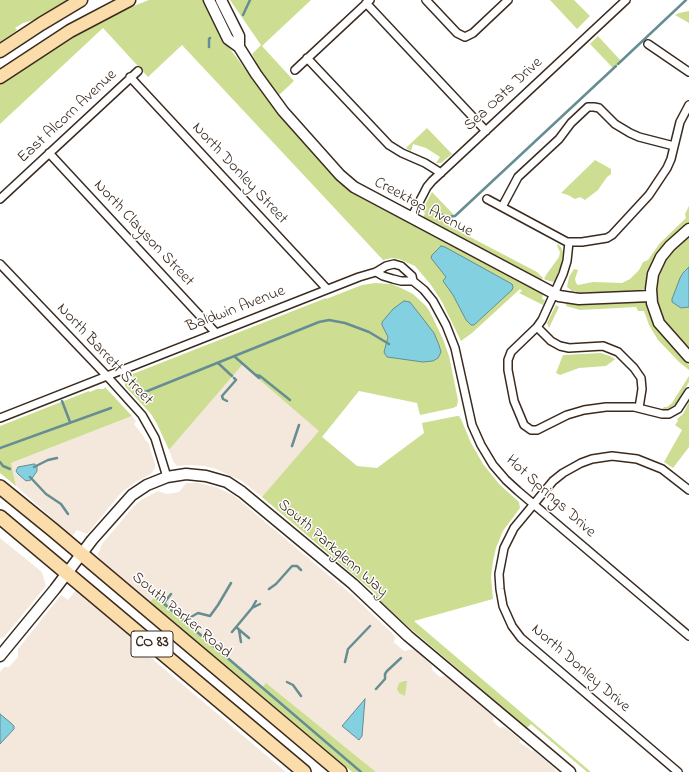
<!DOCTYPE html>
<html>
<head>
<meta charset="utf-8">
<style>
	body { margin:0 }
	canvas { display:block; background:#fff }
</style>
</head>
<body>
<canvas width="689" height="772"></canvas>
<script>
const ctx = document.querySelector('canvas').getContext('2d');
ctx.lineJoin = 'round';
function fillPath(path, color) {
  ctx.fillStyle = color;
  ctx.fill(path, 'evenodd');
}
function toPath(rows) {
  const path = new Path2D();
  for (const r of rows) {
    path.moveTo(r[0], r[1]);
    for (let i = 2; i < r.length; i += 2) path.lineTo(r[i], r[i + 1]);
  }
  return path;
}
function strokePath(path, color, width, dash) {
  ctx.strokeStyle = color;
  ctx.lineWidth = width;
  ctx.lineCap = dash ? 'butt' : 'round';
  ctx.setLineDash(dash || []);
  ctx.stroke(path);
}
function label(font, color, halo, rows, align = 'center') {
  ctx.font = font + ' "Indie Flower",sans-serif';
  ctx.lineWidth = 3;
  ctx.setLineDash([]);
  ctx.textBaseline = 'middle';
  ctx.strokeStyle = halo;
  ctx.fillStyle = color;
  for (const [text, x, y, turn = 0] of rows) {
    ctx.save();
    ctx.translate(x, y);
    ctx.rotate((+turn || 0) * Math.PI / 180);
    ctx.textAlign = isNaN(turn) ? turn : align;
    if (halo) ctx.strokeText(text, 0, 0);
    ctx.fillText(text, 0, 0);
    ctx.restore();
  }
}
const built = toPath([
	[241,365,324,434,322,437,357,466,355,575,262,497,242,481,216,469,204,466,188,465,177,466,173,461,169,450],
	[132,416,136,421,134,424,144,437,145,440,148,442,155,464,155,468,151,474,137,481,121,493,87,534,77,530,72,536,16,486,11,463],
	[186,483,198,483,216,487,233,495,239,500,351,594,392,633,395,637,394,643,396,644,404,651,413,649,432,665,432,670,440,677,445,676,494,717,493,721,500,728,503,727,506,728,521,740,519,742,532,751,533,750,554,768,556,772,376,772,267,684,262,688,157,595,150,602,101,560,97,554,100,550,102,544,134,506,141,500,158,491,167,494,179,492],
	[0,538,42,572,46,586,4,637,0,638],
	[76,590,132,636,130,640,286,772,0,772,0,672,4,667,9,667,18,657,18,649,61,595,68,600]
]);
const green = toPath([
	[0,0,67,0,34,20,23,23,15,28,17,30,16,31,0,42],
	[149,0,204,0,225,42,274,108,297,136,345,187,359,197,540,292,543,294,542,299,545,300,543,305,519,293,522,291,520,289,472,333,461,341,442,302,431,285,415,266,399,259,392,258,383,260,182,45,148,77,103,28,0,124,0,84,65,40,108,16],
	[230,0,311,0,262,46,294,81,278,96,264,77,252,54,261,45],
	[550,0,574,0,590,16,577,29],
	[689,11,689,23,675,15,679,13],
	[598,36,621,61,613,68,590,44],
	[427,128,452,154,441,163,436,163,440,157,426,148,413,144,411,151,406,148],
	[595,160,611,169,611,174,607,177,598,190,585,200,580,197,575,199,568,195,561,193],
	[432,192,455,216,447,225,537,272,543,278,541,281,423,218,425,213,422,210,423,209],
	[689,206,689,222,665,245,659,253,650,268,646,287,643,290,576,294,576,291,572,291,567,287,569,277,574,269,578,270,575,279,576,283,578,285,593,282,622,283,630,279,639,270,643,262,648,260,660,243,686,218,685,214],
	[689,236,689,351,662,318,656,300,656,290,657,281,665,261,674,250],
	[558,244,561,247,563,252,561,265,555,281,553,282,546,280,544,279,546,275,559,257,560,252,557,246],
	[375,283,391,284,401,288,413,294,426,306,430,312,443,339,449,356,458,400,457,406,453,408,420,415,417,403,359,391,322,437,357,466,377,468,424,433,422,423,457,416,459,416,461,419,471,443,483,464,500,485,519,502,520,508,503,531,496,548,493,561,491,577,493,599,414,621,591,772,587,772,531,724,527,728,520,722,404,623,376,597,376,594,262,497,319,431,242,365,169,450,157,424,151,414,125,386,125,377,326,298,326,299,362,285],
	[639,301,646,303,657,329,689,365,689,370,679,362,658,340,649,325,644,311,638,311,636,307,580,310,566,306,566,303,576,304],
	[556,305,559,307,549,328,547,323],
	[601,353,610,356,615,359,614,360,606,366,579,368,560,375,556,373,563,355],
	[689,376,689,382,676,404,668,409,662,409,664,407,667,407,672,403],
	[105,387,132,416,11,463,16,486,0,473,0,426,89,391,90,392,97,389,104,389],
	[689,402,689,447,673,468,664,462,682,430,675,425,678,421,677,419,683,414],
	[157,594,262,688,266,683,376,772,352,772,150,602],
	[404,681,407,681,405,696,399,693,397,689,399,683]
]);
const water = toPath([
	[441,246,445,247,512,284,513,287,512,290,474,325,471,325,466,320,453,295,443,281,446,277,431,258,432,255,441,246],
	[689,267,689,307,681,308,672,302,672,299,680,278,683,273,689,267],
	[404,301,410,302,434,333,439,345,441,352,438,358,433,361,423,362,387,357,385,354,384,352,388,337,382,325,382,322,393,309,401,303,404,301],
	[34,464,37,466,37,471,31,480,26,481,18,474,16,471,18,467,34,464],
	[365,699,362,736,359,740,342,726,365,699],
	[0,714,11,723,14,726,14,729,0,744,0,714]
]);
const stream = toPath([
	[243,15,250,0],
	[209,47,209,39,210,38],
	[618,64,686,0],
	[436,211,446,217,455,216,616,66],
	[235,357,259,378],
	[218,363,232,376],
	[256,375,260,376,290,400],
	[145,392,319,322,329,320,345,323,369,332,389,344],
	[62,401,70,422],
	[227,401,223,399,222,396,236,380,234,378],
	[292,446,299,425],
	[0,448,111,408],
	[0,462,3,466,10,469],
	[34,467,48,460,57,458],
	[30,477,46,494,61,504,68,514],
	[269,589,276,584,292,566,297,566,301,570],
	[155,596,361,772],
	[164,603,171,594],
	[252,608,260,604],
	[184,621,198,613,210,616,218,605,231,583],
	[236,627,249,638],
	[239,630,241,642],
	[232,632,252,608,256,601],
	[345,662,348,649,370,626],
	[287,682,293,685,301,696],
	[376,689,385,679,385,674,387,671,401,658]
]);
const street = toPath([
	[426,0,457,33,465,37,473,33,508,0],
	[366,3,486,131],
	[648,44,689,72],
	[307,58,389,145,402,153,425,163,441,173],
	[295,70,370,0],
	[130,77,327,289],
	[49,153,216,333],
	[0,199,138,71],
	[487,199,567,242,582,242,607,238,612,235,649,195,667,168,671,159,680,122,689,105],
	[502,207,518,177,559,139,571,123,588,107,594,107,599,108,615,124,630,133,639,137,674,146],
	[411,218,427,187,432,181,626,0],
	[569,242,567,261,563,274,542,320,537,327,511,352,508,360,508,370,514,401,524,425,531,430,537,430,567,415,584,410,606,407,634,407,662,414,669,414,678,409,689,392],
	[0,264,106,375,142,415,155,438,167,477],
	[376,272,383,276,393,279,401,281,413,281],
	[537,327,551,341,560,346,569,348,603,346,618,352,634,368,641,378,642,389,639,408],
	[0,418,359,277,376,272,386,266,394,264,401,266,412,276,413,281,424,290,433,301,446,325,455,348,472,425,481,445,493,465,506,480,518,491,689,636],
	[678,772,521,638,512,626,503,606,500,589,499,574,504,548,514,528,553,481,563,473,581,463,592,459,612,456,637,459,662,469,689,490]
]);
const secondary = toPath([
	[209,0,228,39,239,47,256,74,283,111,340,175,354,187,559,296,579,299,651,296],
	[221,0,239,36,239,47],
	[689,229,670,246,661,257,653,274,651,289,652,303,659,323,689,357],
	[0,656,55,589,92,540,132,495,147,485,167,477,186,474,206,476,227,482,242,492,353,584,408,636,570,772]
]);
const primary = toPath([
	[0,51,41,24,81,0],
	[0,77,70,31,129,0]
]);
const highway = toPath([
	[0,487,53,530,340,772],
	[0,517,304,772]
]);
const shields = [
	[152,644,42]
];
const shieldNames = [
	["CO 83",152,644]
];
const streetNames = [
	["Sea Oats Drive",504,95,-43],
	["East Alcorn Avenue",68,117,-43],
	["North Donley Street",239,174,47],
	["Creektop Avenue",423,208,28],
	["North Clayson Street",143,234,47],
	["Baldwin Avenue",236,310,-21],
	["North Barrett Street",104,355,47],
	["Hot Springs Drive",550,497,42],
	["South Parkglenn Way",332,549,41],
	["South Parker Road",181,616,40],
	["North Donley Drive",580,669,41]
];
fillPath(built, '#f4e8dd');
fillPath(green, '#cdde92');
fillPath(water, '#82d0e0');
strokePath(water, '#668e92', 1);
strokePath(stream, '#668e92', 2.5);
strokePath(street, '#3b2a1e', 10);
strokePath(secondary, '#3b2a1e', 13);
strokePath(primary, '#3b2a1e', 15);
strokePath(highway, '#3b2a1e', 16);
strokePath(street, '#fff', 7);
strokePath(secondary, '#fff', 10);
strokePath(primary, '#fbdcab', 12);
strokePath(highway, '#fbdcab', 13);
for (const [x, y, w] of shields) {
  const box = new Path2D();
  box.roundRect(x - w / 2, y - 13, w, 26, 3);
  ctx.fillStyle = '#fff';
  ctx.fill(box);
  strokePath(box, '#3b2a1e', 1);
}
label('bold 15px', '#3b2a1e', null, shieldNames);
label('16px', '#3b2a1e', '#fff', streetNames);
</script>
</body>
</html>
